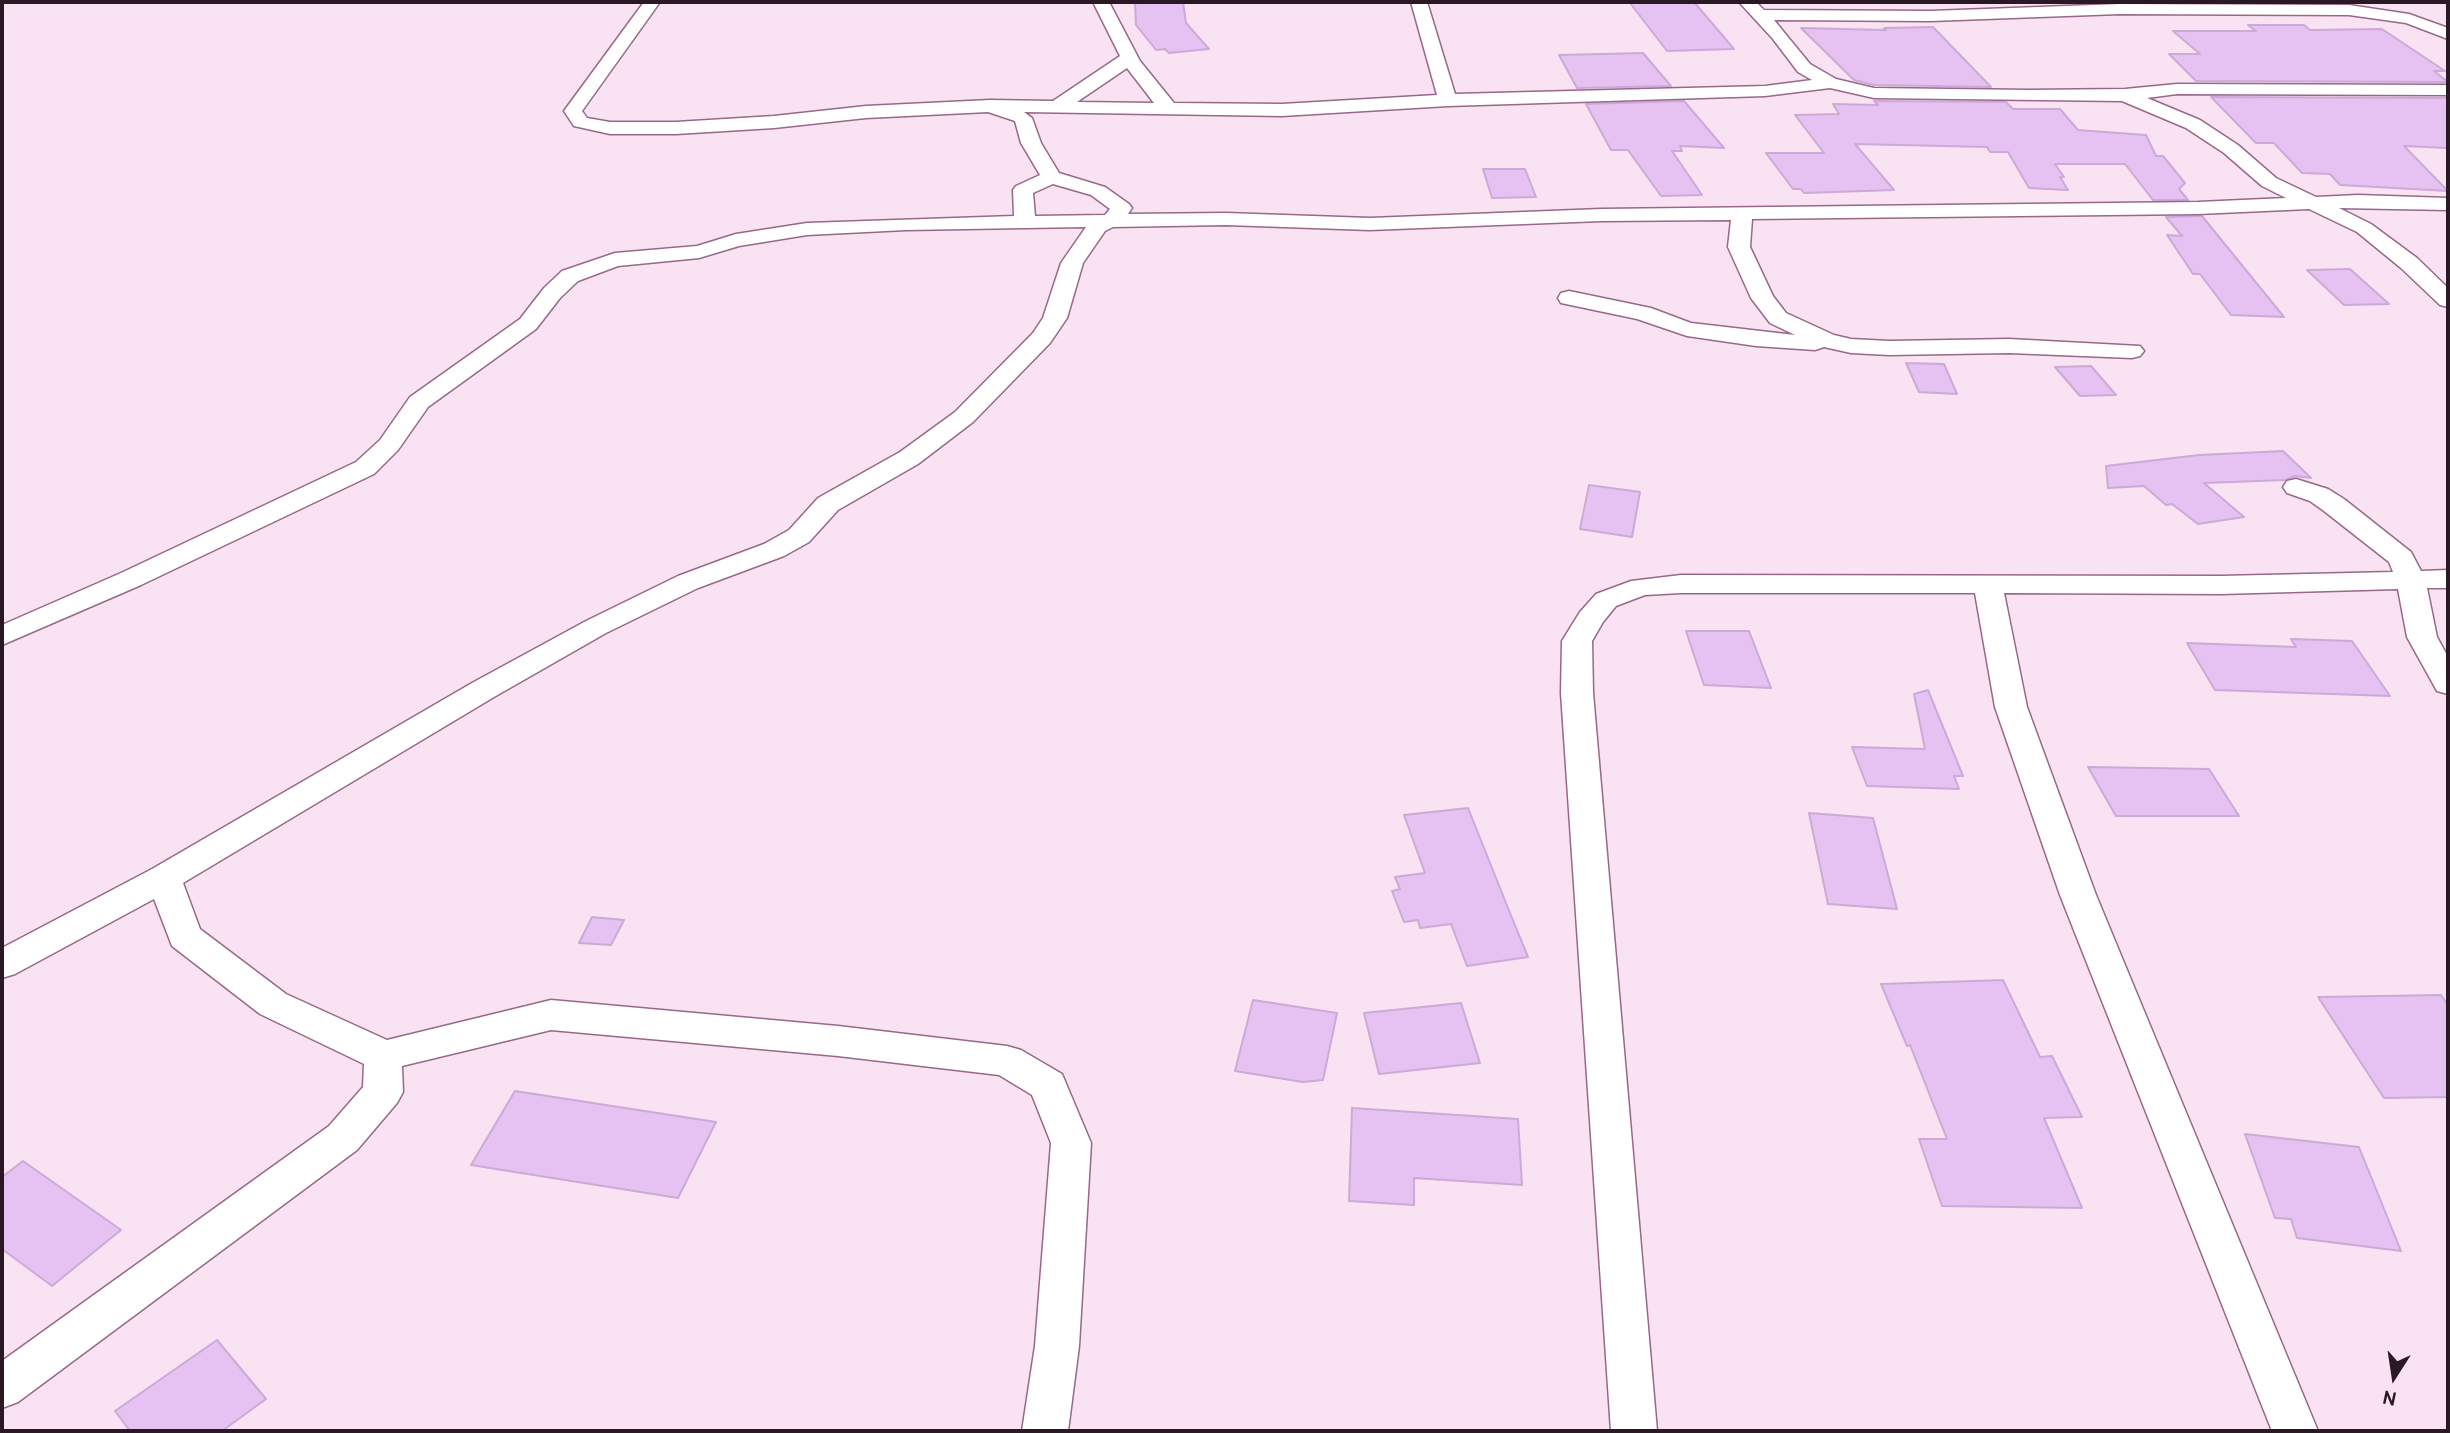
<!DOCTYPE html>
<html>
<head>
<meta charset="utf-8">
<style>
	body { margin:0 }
	#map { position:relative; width:2450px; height:1433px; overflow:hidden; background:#f9e3f2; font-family:Cabin,sans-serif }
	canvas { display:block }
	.frame { position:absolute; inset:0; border:4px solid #2a1825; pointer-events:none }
	.north { position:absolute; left:2359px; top:1342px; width:70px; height:70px; -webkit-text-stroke:5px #f9e3f2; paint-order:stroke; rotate:192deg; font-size:19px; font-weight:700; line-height:28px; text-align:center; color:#2a1825 }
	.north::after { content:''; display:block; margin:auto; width:24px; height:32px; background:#2a1825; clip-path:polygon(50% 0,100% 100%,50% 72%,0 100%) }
</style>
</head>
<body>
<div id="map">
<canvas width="2450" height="1433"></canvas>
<div class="frame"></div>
<div class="north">N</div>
</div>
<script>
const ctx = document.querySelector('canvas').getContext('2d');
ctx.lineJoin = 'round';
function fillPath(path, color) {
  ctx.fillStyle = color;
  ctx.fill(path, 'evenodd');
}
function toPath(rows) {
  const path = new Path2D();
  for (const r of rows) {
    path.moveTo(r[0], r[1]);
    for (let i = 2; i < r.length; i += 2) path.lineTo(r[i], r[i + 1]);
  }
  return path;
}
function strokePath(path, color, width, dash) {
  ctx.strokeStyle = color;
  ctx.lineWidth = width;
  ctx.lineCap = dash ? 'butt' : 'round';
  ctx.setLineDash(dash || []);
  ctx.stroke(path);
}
const building = toPath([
	[1135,2,1183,2,1186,23,1209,49,1169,53,1165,49,1156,50,1136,25,1135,2],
	[1694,2,1734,49,1667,51,1630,3,1694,2],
	[2248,25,2304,25,2310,30,2382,29,2445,71,2434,71,2448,82,2196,81,2169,54,2200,54,2173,31,2256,31,2248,25],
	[1933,27,1991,87,1874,85,1854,80,1801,28,1886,30,1884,28,1933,27],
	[1643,53,1671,86,1577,88,1559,55,1643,53],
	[2211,97,2448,98,2448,148,2404,146,2448,191,2340,185,2330,174,2302,173,2274,143,2256,143,2211,97],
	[1684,101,1724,148,1680,146,1682,151,1672,151,1702,195,1661,196,1628,150,1611,150,1586,104,1684,101],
	[1874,101,2006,102,2013,109,2060,109,2078,130,2146,135,2156,156,2163,156,2185,183,2179,189,2188,200,2153,200,2125,164,2055,164,2064,177,2060,177,2068,190,2029,188,2008,152,1990,152,1987,147,1855,144,1894,190,1804,193,1801,189,1793,189,1766,153,1824,153,1795,115,1839,114,1833,104,1878,105,1874,101],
	[1483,169,1525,169,1536,197,1492,198,1483,169],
	[2202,216,2284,317,2231,315,2200,274,2193,274,2167,235,2182,236,2166,217,2202,216],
	[2350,269,2389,304,2344,305,2307,270,2350,269],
	[1906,363,1944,364,1957,394,1919,392,1906,363],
	[2091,366,2116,395,2080,396,2055,367,2091,366],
	[2283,451,2311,478,2295,476,2285,480,2204,483,2244,517,2198,524,2172,504,2166,505,2144,486,2108,488,2106,466,2199,455,2283,451],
	[1589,485,1640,492,1632,537,1580,529,1589,485],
	[1686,631,1749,631,1771,688,1704,685,1686,631],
	[2291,639,2352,641,2390,696,2215,690,2187,643,2296,647,2291,639],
	[1928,690,1963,776,1954,776,1959,789,1867,786,1852,747,1925,749,1914,694,1928,690],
	[2088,767,2209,769,2239,816,2116,816,2088,767],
	[1468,808,1510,913,1528,957,1467,966,1451,924,1420,928,1418,920,1404,922,1392,891,1400,889,1395,877,1425,873,1404,815,1468,808],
	[1809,813,1873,818,1897,909,1828,904,1809,813],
	[592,917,624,920,611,945,579,943,592,917],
	[2003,980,2040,1057,2052,1056,2082,1117,2044,1118,2082,1208,1942,1206,1919,1139,1947,1139,1910,1045,1907,1046,1881,984,2003,980],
	[2441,995,2448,1005,2448,1097,2384,1098,2318,997,2441,995],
	[1253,1000,1337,1013,1323,1080,1303,1082,1235,1071,1253,1000],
	[1461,1003,1480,1063,1379,1074,1364,1013,1461,1003],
	[515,1091,716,1122,678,1198,471,1165,515,1091],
	[1352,1108,1518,1119,1522,1185,1414,1178,1414,1205,1349,1201,1352,1108],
	[2245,1134,2359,1147,2401,1251,2297,1238,2291,1219,2275,1218,2245,1134],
	[23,1161,121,1230,52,1286,2,1249,2,1177,23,1161],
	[217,1340,266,1399,222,1431,130,1431,115,1411,217,1340]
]);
const street = toPath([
	[644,2,660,2,582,111,587,118,610,122,676,122,774,116,866,106,990,100,1053,101,1120,56,1093,2,1109,2,1140,61,1174,103,1282,104,1437,95,1411,2,1427,2,1455,94,1765,86,1812,80,1798,72,1773,39,1739,2,1756,2,1764,10,1931,11,2120,4,2349,5,2409,14,2448,28,2448,39,2406,23,2349,15,2120,14,1931,21,1774,20,1810,64,1836,79,1874,88,2029,90,2125,89,2177,84,2448,85,2448,95,2177,94,2147,98,2200,120,2238,145,2276,178,2316,197,2358,195,2448,198,2448,210,2339,208,2371,224,2417,258,2448,288,2448,307,2440,305,2401,268,2357,232,2309,209,2198,214,1752,219,1750,247,1773,296,1786,313,1834,335,1851,339,1889,341,2009,339,2140,346,2144,351,2140,356,2132,358,2009,353,1889,355,1851,353,1824,347,1815,350,1756,346,1687,336,1637,319,1561,303,1558,298,1561,293,1569,291,1651,308,1691,323,1795,335,1770,323,1751,298,1728,247,1731,220,1601,221,1370,230,1226,225,1113,227,1105,231,1083,263,1067,318,1050,343,973,422,918,464,838,510,809,542,784,556,698,588,606,633,494,697,183,883,200,929,286,994,387,1040,551,1000,838,1026,1007,1046,1021,1050,1062,1074,1091,1143,1079,1346,1068,1431,1022,1431,1035,1346,1051,1143,1032,1095,999,1075,838,1056,551,1030,402,1066,403,1092,397,1103,357,1150,18,1402,2,1408,2,1361,329,1126,363,1087,364,1064,260,1014,172,946,154,899,15,974,2,978,2,948,152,869,472,683,586,621,678,576,764,544,789,530,818,498,900,452,955,412,1033,333,1043,318,1061,263,1086,227,906,230,807,235,739,246,699,258,618,266,578,281,560,298,536,329,428,407,398,450,374,474,141,585,2,645,2,625,121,573,356,462,380,440,410,397,520,319,544,288,562,271,615,253,697,246,736,234,807,223,1014,216,1013,190,1016,186,1040,175,1021,143,1015,121,988,112,866,118,774,128,676,134,610,134,574,126,564,111,644,2],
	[1127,68,1154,103,1077,102,1127,68],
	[1830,88,1874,98,2122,101,2186,128,2224,153,2262,186,2286,198,2198,202,1601,209,1370,218,1226,213,1128,214,1132,208,1129,204,1105,187,1059,173,1041,143,1032,118,1024,112,1282,116,1448,106,1765,96,1830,88],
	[1053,184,1091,195,1110,209,1105,215,1035,216,1033,193,1053,184],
	[2296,479,2328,489,2344,499,2411,552,2421,571,2448,570,2448,588,2427,588,2437,637,2448,657,2448,694,2437,691,2407,637,2398,589,2221,594,2004,593,2027,707,2096,895,2318,1431,2272,1431,2060,895,1995,707,1975,593,1681,593,1645,595,1616,606,1603,622,1592,641,1593,693,1657,1431,1611,1431,1561,693,1562,641,1580,612,1596,594,1631,581,1681,575,2221,576,2393,572,2389,562,2324,511,2310,501,2287,493,2283,487,2287,481,2296,479]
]);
fillPath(building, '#e6c2f2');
strokePath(building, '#cda9d8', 2);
strokePath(street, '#976889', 3);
fillPath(street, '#fff');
</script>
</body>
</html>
